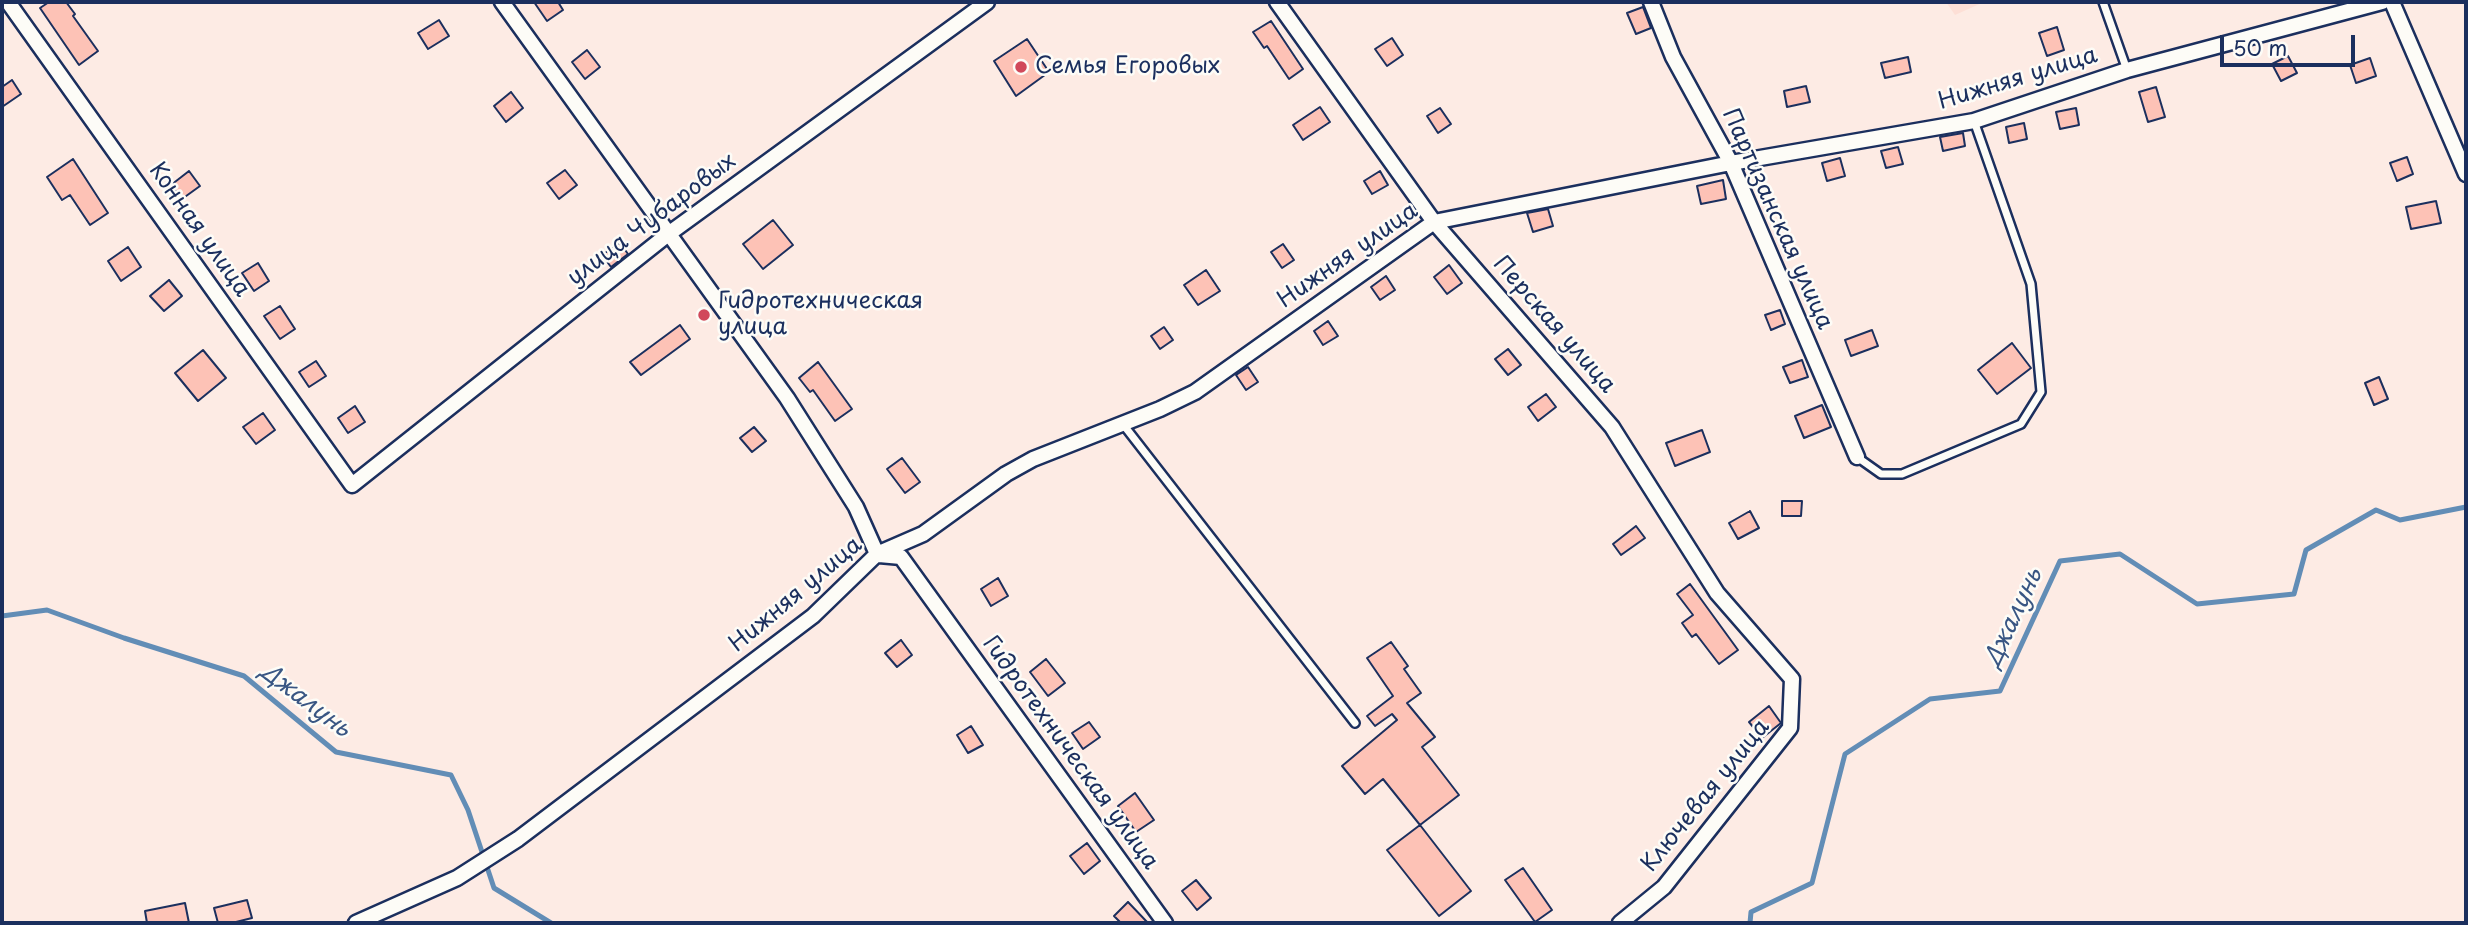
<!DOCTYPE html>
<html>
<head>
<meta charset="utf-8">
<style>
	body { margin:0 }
	#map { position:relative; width:2468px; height:925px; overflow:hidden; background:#fdebe4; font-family:"Playpen Sans",sans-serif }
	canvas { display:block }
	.frame { position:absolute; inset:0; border:4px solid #1b2f5e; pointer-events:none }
	.scale { position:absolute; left:2220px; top:35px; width:135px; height:32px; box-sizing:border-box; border:4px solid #1b2f5e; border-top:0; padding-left:9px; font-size:21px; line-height:24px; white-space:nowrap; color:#1b2f5e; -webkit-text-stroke:5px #fdfcf7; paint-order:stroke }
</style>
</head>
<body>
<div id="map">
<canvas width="2468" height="925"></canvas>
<div class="frame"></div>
<div class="scale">50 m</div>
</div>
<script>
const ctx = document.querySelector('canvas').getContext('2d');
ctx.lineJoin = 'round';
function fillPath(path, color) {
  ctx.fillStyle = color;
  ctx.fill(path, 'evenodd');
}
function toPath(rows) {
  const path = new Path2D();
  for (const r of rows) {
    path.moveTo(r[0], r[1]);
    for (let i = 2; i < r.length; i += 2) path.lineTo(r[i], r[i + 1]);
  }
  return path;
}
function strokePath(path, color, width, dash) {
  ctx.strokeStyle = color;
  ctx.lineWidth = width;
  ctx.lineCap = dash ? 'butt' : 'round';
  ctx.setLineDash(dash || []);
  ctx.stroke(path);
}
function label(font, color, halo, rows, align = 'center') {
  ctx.font = font + ' "Playpen Sans",sans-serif';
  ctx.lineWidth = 5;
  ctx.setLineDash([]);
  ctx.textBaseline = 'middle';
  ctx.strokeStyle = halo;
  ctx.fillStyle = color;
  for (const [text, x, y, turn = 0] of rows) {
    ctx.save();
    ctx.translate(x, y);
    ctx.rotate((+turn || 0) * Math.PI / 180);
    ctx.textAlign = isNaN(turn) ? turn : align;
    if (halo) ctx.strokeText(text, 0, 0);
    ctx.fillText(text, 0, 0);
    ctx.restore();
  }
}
const built = toPath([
	[1946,2,1984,2,1955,15]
]);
const stream = toPath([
	[2,616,47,610,124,638,244,676,336,752,451,775,468,810,494,888,551,923],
	[1750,923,1751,912,1812,883,1845,754,1930,699,2000,691,2060,561,2120,554,2197,604,2294,594,2306,550,2376,510,2400,520,2466,507]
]);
const building = toPath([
	[49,2,66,2,75,14,73,16,98,51,79,65,40,8,49,2],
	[534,2,558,2,563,10,547,21,534,2],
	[1643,7,1651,28,1636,34,1627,13,1643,7],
	[439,20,449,36,428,49,418,33,439,20],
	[1271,21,1303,69,1289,79,1267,46,1264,48,1253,32,1271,21],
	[2057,27,2064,50,2047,56,2039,33,2057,27],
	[1392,38,1403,55,1387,66,1375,49,1392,38],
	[1027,39,1049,72,1016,96,994,61,1027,39],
	[587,50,600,67,585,79,572,62,587,50],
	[2288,56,2297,73,2281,81,2272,64,2288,56],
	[1908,57,1911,72,1885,78,1881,63,1908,57],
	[2370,58,2376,76,2356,83,2350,65,2370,58],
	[12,80,21,94,2,107,2,87,12,80],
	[1806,86,1810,102,1787,107,1784,91,1806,86],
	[2156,87,2165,117,2148,122,2139,92,2156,87],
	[511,92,523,108,506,122,494,106,511,92],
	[1320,107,1330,122,1303,140,1293,125,1320,107],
	[1440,108,1451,124,1438,133,1427,116,1440,108],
	[2076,108,2079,125,2060,129,2056,112,2076,108],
	[2024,123,2027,139,2009,143,2006,127,2024,123],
	[1963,133,1965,146,1943,151,1940,137,1963,133],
	[1898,147,1903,164,1886,168,1881,151,1898,147],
	[2407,157,2413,174,2397,181,2390,163,2407,157],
	[1840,158,1845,176,1827,181,1822,163,1840,158],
	[73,159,108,213,90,225,70,195,62,200,47,177,73,159],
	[565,170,577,185,559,199,547,183,565,170],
	[189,171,200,186,182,199,171,185,189,171],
	[1380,171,1388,185,1372,194,1364,181,1380,171],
	[1723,180,1726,199,1701,204,1697,186,1723,180],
	[2436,201,2441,223,2411,229,2406,207,2436,201],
	[1548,209,1553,226,1533,232,1527,213,1548,209],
	[773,220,793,245,763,269,743,244,773,220],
	[620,243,628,254,611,267,602,255,620,243],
	[1283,244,1294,260,1282,268,1271,252,1283,244],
	[128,247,141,267,121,281,108,261,128,247],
	[258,263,269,281,254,291,242,273,258,263],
	[1449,265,1462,283,1447,294,1434,277,1449,265],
	[1206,270,1220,291,1198,305,1184,285,1206,270],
	[1386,276,1395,290,1380,300,1371,287,1386,276],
	[169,280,182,296,164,311,150,296,169,280],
	[280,306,295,329,280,339,264,316,280,306],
	[1780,310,1785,324,1771,330,1765,315,1780,310],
	[1328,321,1338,336,1323,345,1314,331,1328,321],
	[680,325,690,339,641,375,630,362,680,325],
	[1164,327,1173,340,1160,349,1151,336,1164,327],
	[1872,330,1878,346,1851,356,1845,340,1872,330],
	[2012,343,2031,368,1997,394,1978,370,2012,343],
	[1508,349,1521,365,1508,375,1495,359,1508,349],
	[203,350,226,378,198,401,175,373,203,350],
	[1802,360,1808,377,1790,383,1783,367,1802,360],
	[316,361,326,376,309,387,299,372,316,361],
	[818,362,852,409,835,421,813,390,810,392,799,378,818,362],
	[1248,367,1258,382,1246,390,1236,375,1248,367],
	[2379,377,2388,399,2374,405,2365,383,2379,377],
	[1546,394,1556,407,1538,421,1528,407,1546,394],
	[1822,405,1831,427,1804,438,1795,416,1822,405],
	[355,406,365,422,348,433,338,418,355,406],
	[263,413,275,430,256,444,243,427,263,413],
	[754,427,766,441,752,452,740,438,754,427],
	[1702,430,1710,452,1675,466,1666,443,1702,430],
	[902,458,920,482,905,493,887,469,902,458],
	[1782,501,1802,501,1801,516,1782,516,1782,501],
	[1750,511,1759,528,1738,539,1729,523,1750,511],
	[1636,526,1645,538,1621,555,1613,544,1636,526],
	[998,578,1008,596,991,606,981,589,998,578],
	[1690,584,1738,650,1719,664,1696,634,1692,637,1682,623,1693,615,1677,594,1690,584],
	[901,640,912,655,897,667,885,653,901,640],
	[1391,642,1408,666,1404,669,1421,693,1407,703,1435,737,1422,747,1459,795,1420,825,1383,779,1365,794,1342,766,1397,720,1392,714,1375,726,1367,716,1393,696,1367,658,1391,642],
	[1046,659,1065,683,1048,696,1030,672,1046,659],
	[1769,706,1781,723,1762,738,1749,722,1769,706],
	[1089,722,1100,737,1083,749,1072,733,1089,722],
	[971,726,983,745,968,753,957,735,971,726],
	[1135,793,1154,820,1136,832,1118,806,1135,793],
	[1420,825,1471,891,1439,916,1387,850,1420,825],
	[1087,843,1100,861,1084,874,1070,856,1087,843],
	[1523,868,1552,910,1535,922,1505,880,1523,868],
	[1196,880,1211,898,1197,910,1182,891,1196,880],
	[247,900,252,918,232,923,218,923,214,908,247,900],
	[1128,902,1148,923,1121,923,1114,916,1128,902],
	[185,903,189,923,147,923,145,911,185,903]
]);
const service = toPath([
	[2103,2,2127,70],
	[1122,423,1355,723],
	[1857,457,1881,474,1902,474,2021,424,2041,392,2031,284,1974,121]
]);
const minor = toPath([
	[8,2,352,485,667,235,987,2],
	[502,2,787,398,856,507,877,554],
	[1277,2,1434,222,1612,427,1717,593,1792,679,1790,728,1664,887,1620,923],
	[1651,2,1673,57,1731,163,1857,457],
	[2392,2,2466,174],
	[879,555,901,557,1165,923],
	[356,923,457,878,518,839,813,616,877,554,923,534,1006,474,1033,459,1160,409,1195,392,1434,222,1731,163,1974,121,2127,70,2382,2]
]);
const markers = [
	[1021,67,7,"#d1495b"],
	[704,315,7,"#d1495b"]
];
const poiNames = [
	["Семья Егоровых",1035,67],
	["Гидротехническая",718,302],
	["улица",718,328]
];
const streetNames = [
	["Нижняя улица",2018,79,-17],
	["Партизанская улица",1777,219,66],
	["улица Чубаровых",652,220,-37],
	["Конная улица",199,230,55],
	["Нижняя улица",1348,256,-35],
	["Перская улица",1554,325,49],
	["Нижняя улица",796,595,-40],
	["Гидротехническая улица",1070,753,54],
	["Ключевая улица",1706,796,-51]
];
const waterNames = [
	["Джалунь",2014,618,-65],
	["Джалунь",305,701,37]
];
fillPath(built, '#fddfd6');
strokePath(stream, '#628db6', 5);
fillPath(building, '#fdc2b6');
strokePath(building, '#1b2f5e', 2);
strokePath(service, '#1b2f5e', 12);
strokePath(minor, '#1b2f5e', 19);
strokePath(service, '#fdfcf7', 7);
strokePath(minor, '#fdfcf7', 14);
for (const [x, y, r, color] of markers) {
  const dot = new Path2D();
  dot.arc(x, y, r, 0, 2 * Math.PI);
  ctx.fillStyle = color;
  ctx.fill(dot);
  strokePath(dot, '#fdfcf7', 2.5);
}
label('23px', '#1b2f5e', '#fdfcf7', poiNames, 'left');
label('23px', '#1b2f5e', '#fdfcf7', streetNames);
label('italic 24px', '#395683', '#fdfcf7', waterNames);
</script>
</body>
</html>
